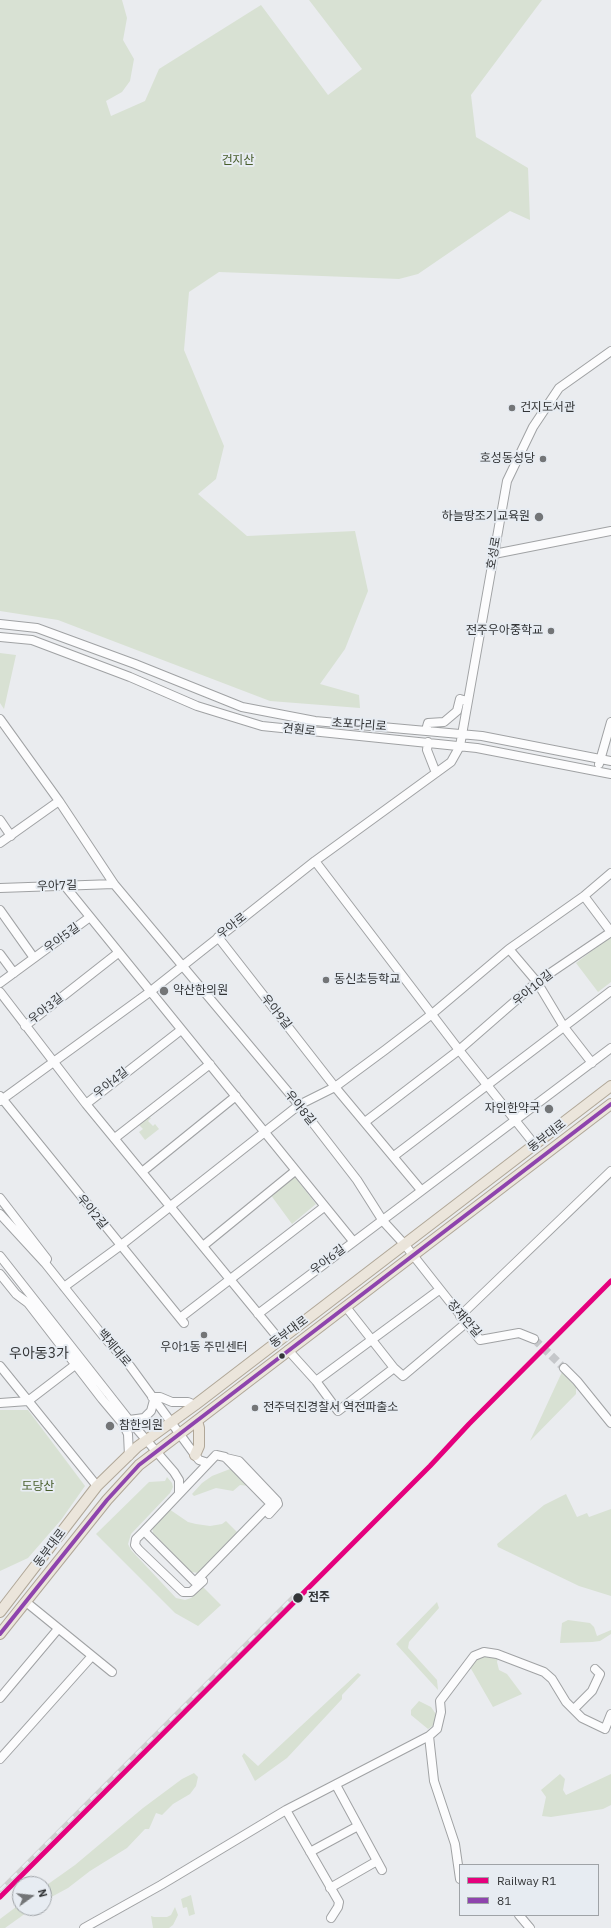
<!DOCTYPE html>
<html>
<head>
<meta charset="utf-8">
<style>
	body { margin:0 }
	#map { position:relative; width:611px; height:1928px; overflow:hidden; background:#eaecef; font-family:"IBM Plex Sans",sans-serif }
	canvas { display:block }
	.legend { position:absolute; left:459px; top:1864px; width:140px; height:52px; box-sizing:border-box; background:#e7ecf2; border:1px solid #9fa3a7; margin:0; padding:5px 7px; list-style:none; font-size:12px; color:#333537 }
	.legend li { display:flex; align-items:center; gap:8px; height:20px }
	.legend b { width:20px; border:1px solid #9fa3a7 }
	.north { position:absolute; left:12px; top:1876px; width:40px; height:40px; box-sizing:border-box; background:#e7ecf2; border:1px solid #9fa3a7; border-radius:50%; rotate:75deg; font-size:11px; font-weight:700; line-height:16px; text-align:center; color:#333537 }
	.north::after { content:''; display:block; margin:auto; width:14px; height:18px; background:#737577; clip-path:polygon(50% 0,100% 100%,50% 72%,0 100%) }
</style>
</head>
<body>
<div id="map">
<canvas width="611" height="1928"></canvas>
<ul class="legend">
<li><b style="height:5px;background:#e5007d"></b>Railway R1</li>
<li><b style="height:5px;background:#8e44ad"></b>81</li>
</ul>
<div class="north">N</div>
</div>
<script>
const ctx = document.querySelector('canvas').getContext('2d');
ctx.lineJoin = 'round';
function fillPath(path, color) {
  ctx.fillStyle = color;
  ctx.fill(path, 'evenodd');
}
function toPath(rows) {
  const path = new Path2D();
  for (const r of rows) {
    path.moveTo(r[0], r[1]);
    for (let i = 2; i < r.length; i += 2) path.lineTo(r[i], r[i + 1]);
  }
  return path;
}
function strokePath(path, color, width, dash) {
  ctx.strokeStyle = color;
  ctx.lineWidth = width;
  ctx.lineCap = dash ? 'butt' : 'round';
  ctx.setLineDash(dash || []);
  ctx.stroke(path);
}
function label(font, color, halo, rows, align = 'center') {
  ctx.font = font + ' "IBM Plex Sans","Noto Sans KR",sans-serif';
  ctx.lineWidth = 4;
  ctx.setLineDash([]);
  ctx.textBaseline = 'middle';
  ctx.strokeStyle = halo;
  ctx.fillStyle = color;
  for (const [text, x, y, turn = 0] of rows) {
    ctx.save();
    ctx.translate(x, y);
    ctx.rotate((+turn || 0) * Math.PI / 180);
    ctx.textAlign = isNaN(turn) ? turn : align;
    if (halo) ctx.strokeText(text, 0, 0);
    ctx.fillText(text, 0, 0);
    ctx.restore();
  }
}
const green = toPath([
	[0,0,122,0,127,18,123,40,134,59,130,81,122,92,106,101,111,116,145,101,159,69,261,5,328,95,362,69,309,0,542,0,471,95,476,137,528,168,530,220,510,211,418,274,399,279,219,272,189,292,184,350,224,446,216,479,198,494,247,536,355,531,368,591,345,649,320,684,359,695,360,708,270,701,58,620,0,611],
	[0,653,16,655,4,709,0,703],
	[611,936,611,982,598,992,576,963],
	[149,1117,151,1118,148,1121,153,1126,155,1124,159,1129,145,1140,139,1132,143,1129,139,1125],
	[294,1176,316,1204,292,1224,270,1194],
	[562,1372,576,1387,576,1394,530,1441],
	[0,1410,28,1410,85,1486,61,1520,28,1558,0,1571],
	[230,1469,234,1470,250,1486,240,1485,233,1491,216,1488,194,1496,192,1494,202,1483,212,1476],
	[167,1477,172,1483,173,1487,170,1493,131,1534,128,1544,131,1550,176,1598,185,1600,191,1598,203,1587,221,1605,198,1626,175,1613,96,1534,149,1482,165,1481],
	[566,1494,577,1517,587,1513,589,1517,611,1509,611,1596,579,1586,498,1547,497,1544,544,1505],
	[169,1509,188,1522,196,1524,210,1526,222,1524,226,1521,239,1534,202,1571,198,1573,191,1572,153,1533,152,1527],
	[437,1602,439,1608,409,1642,408,1648,437,1680,438,1690,396,1644],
	[568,1620,590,1623,594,1627,597,1636,611,1630,611,1634,600,1641,592,1642,560,1643,562,1623],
	[485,1655,498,1658,497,1662,499,1670,507,1674,522,1694,493,1707,470,1667,477,1658],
	[358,1673,361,1675,342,1695,342,1699,287,1758,255,1781,242,1756,244,1753,258,1766],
	[419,1701,431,1707,438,1717,434,1725,428,1729,411,1715,411,1710],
	[194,1773,198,1777,196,1786,190,1794,173,1804,162,1815,156,1813,149,1829,145,1829,127,1848,90,1871,68,1888,44,1901,44,1887,75,1865,143,1808,182,1779],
	[560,1774,565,1779,563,1790,566,1795,611,1774,611,1805,603,1809,551,1817,542,1816,546,1797,541,1790],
	[191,1895,195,1914,189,1916,187,1907,183,1908,181,1899],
	[20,1904,20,1908,33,1908,5,1928,0,1928,0,1919],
	[175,1907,178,1915,173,1925,169,1928,153,1928,151,1916,154,1917,167,1917,171,1915]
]);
const minorTunnel = toPath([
	[534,1339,564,1368]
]);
const minor = toPath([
	[494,554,611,531],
	[0,624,37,628,135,664,242,707,315,721,482,736,611,761],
	[0,637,32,640,130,677,197,706,262,726,477,748,611,774],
	[0,719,59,801,114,884,299,1105,357,1180,383,1221,405,1245,480,1340,519,1333,534,1339],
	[426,730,428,723,444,722,457,711,460,699,467,701],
	[428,742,427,750,436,773],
	[599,764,611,722],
	[0,820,11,836],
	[0,843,59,801],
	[315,861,459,1050,535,1145],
	[65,886,353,1241],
	[0,888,114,884],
	[584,896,611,932],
	[0,910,34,958],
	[218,937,335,1087,421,1190],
	[509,949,537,982,564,1027,592,1063],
	[0,954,14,973],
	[0,983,90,917],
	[0,992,86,1104,279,1339],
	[25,1026,118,953],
	[0,1096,184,1323],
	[0,1101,151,991,315,861,451,762,460,746,507,481,533,427,559,388,611,351],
	[86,1104,181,1030],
	[365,1122,459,1050,537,982,611,932],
	[115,1138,210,1064],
	[394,1156,611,991],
	[142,1172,236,1096],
	[0,1198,47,1259,46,1261],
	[0,1214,45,1263,104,1337,130,1366,195,1455,199,1460,208,1463],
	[203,1246,295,1171],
	[0,1256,129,1420,174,1472,179,1480,179,1492],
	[0,1274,16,1294,28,1303,102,1399,123,1424,128,1434,129,1456],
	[64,1287,120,1246,299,1105,335,1087,385,1050,432,1014,509,949,584,896,611,873],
	[346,1307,394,1368,403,1376,466,1323],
	[258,1314,611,1048],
	[460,1316,611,1171],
	[180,1318,324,1207],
	[288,1350,316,1381,338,1411,394,1368],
	[0,1366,97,1486],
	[564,1368,577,1381,611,1423],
	[316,1381,439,1290],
	[152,1397,160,1397,172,1402,188,1402,195,1405],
	[0,1403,28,1401,75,1365],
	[129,1420,144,1418,151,1411,154,1400],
	[216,1455,225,1457,271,1504,195,1582,144,1531,216,1455],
	[226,1458,239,1461,277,1501,278,1504,269,1514],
	[144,1531,136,1539,135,1545,139,1550,183,1592,191,1592,203,1581],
	[26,1602,112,1672],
	[0,1698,58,1629],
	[574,1709,592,1691,600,1674,595,1669],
	[0,1759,92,1656],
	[336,1785,382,1870],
	[286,1810,339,1902,338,1907,331,1918],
	[310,1852,358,1826],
	[460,1879,455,1844,434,1781,429,1736,437,1729,441,1712,440,1701,474,1656,484,1652,497,1654,544,1672,552,1679,566,1702,582,1718,605,1729,611,1714],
	[330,1888,377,1861],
	[519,1915,530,1928],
	[84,1928,161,1885,286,1810,429,1736]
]);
const major = toPath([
	[195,1455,199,1446,199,1428,197,1421],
	[0,1612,97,1486,137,1447,195,1405,611,1086],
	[0,1634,107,1500,139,1465,611,1104]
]);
const rail = toPath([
	[0,1890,293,1597]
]);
const bus1 = toPath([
	[0,1634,107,1500,139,1465,611,1104]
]);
const rail1 = toPath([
	[0,1897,430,1466,469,1424,611,1281]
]);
const markers = [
	[512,408,4,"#737577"],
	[543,459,4,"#737577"],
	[539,517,5,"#737577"],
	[551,631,4,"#737577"],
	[326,980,4,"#737577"],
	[164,991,5,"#737577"],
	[549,1109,5,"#737577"],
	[204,1335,4,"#737577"],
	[282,1356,3.5,"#333537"],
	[255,1408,4,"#737577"],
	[110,1426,5,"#737577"],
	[298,1598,5.5,"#333537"]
];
const parkNames = [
	["건지산",238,161],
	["도당산",38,1487]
];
const poiNames = [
	["건지도서관",520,408],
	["호성동성당",535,459,"right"],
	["하늘땅조기교육원",530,517,"right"],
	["전주우아중학교",543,631,"right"],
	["동신초등학교",334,980],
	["약산한의원",173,991],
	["자인한약국",540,1109,"right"],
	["우아1동 주민센터",204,1348,"center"],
	["전주덕진경찰서 역전파출소",263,1408],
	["참한의원",119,1426]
];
const streetNames = [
	["호성로",494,553,-80],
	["초포다리로",359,725,4],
	["견훤로",299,730,6],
	["우아7길",57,886,-2],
	["우아로",232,926,-38],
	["우아5길",62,938,-36],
	["우아10길",533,988,-39],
	["우아3길",46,1009,-38],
	["우아9길",276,1012,52],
	["우아4길",111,1083,-38],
	["우아8길",300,1108,51],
	["동부대로",547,1136,-38],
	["우아2길",92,1212,51],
	["우아6길",328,1260,-37],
	["장재안길",464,1319,49],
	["동부대로",289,1332,-37],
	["백제대로",114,1348,50],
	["동부대로",50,1548,-53]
];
const stopNames = [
	["전주",308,1598]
];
const quarterNames = [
	["우아동3가",39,1354]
];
fillPath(green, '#d8e1d3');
strokePath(minorTunnel, '#c5c7ca', 8, [8, 4]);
strokePath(minor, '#a0a2a4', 10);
strokePath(major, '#b0a798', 12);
strokePath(minor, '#fcfcfd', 8);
strokePath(major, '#ebe5db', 10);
strokePath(rail, '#cfcfd0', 4);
strokePath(rail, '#e7ecf2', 2.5, [8]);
strokePath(bus1, '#8e44ad', 4);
strokePath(rail1, '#e5007d', 5);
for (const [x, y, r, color] of markers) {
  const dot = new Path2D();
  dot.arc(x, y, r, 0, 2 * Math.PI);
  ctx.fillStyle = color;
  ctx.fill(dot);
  strokePath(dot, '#e7ecf2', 1.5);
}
label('12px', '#485e2c', '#e7ecf2', parkNames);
label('12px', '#333537', '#e7ecf2', poiNames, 'left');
label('12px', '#333537', '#e7ecf2', streetNames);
label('bold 12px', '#333537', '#e7ecf2', stopNames, 'left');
label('14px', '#333537', '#e7ecf2', quarterNames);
</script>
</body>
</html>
